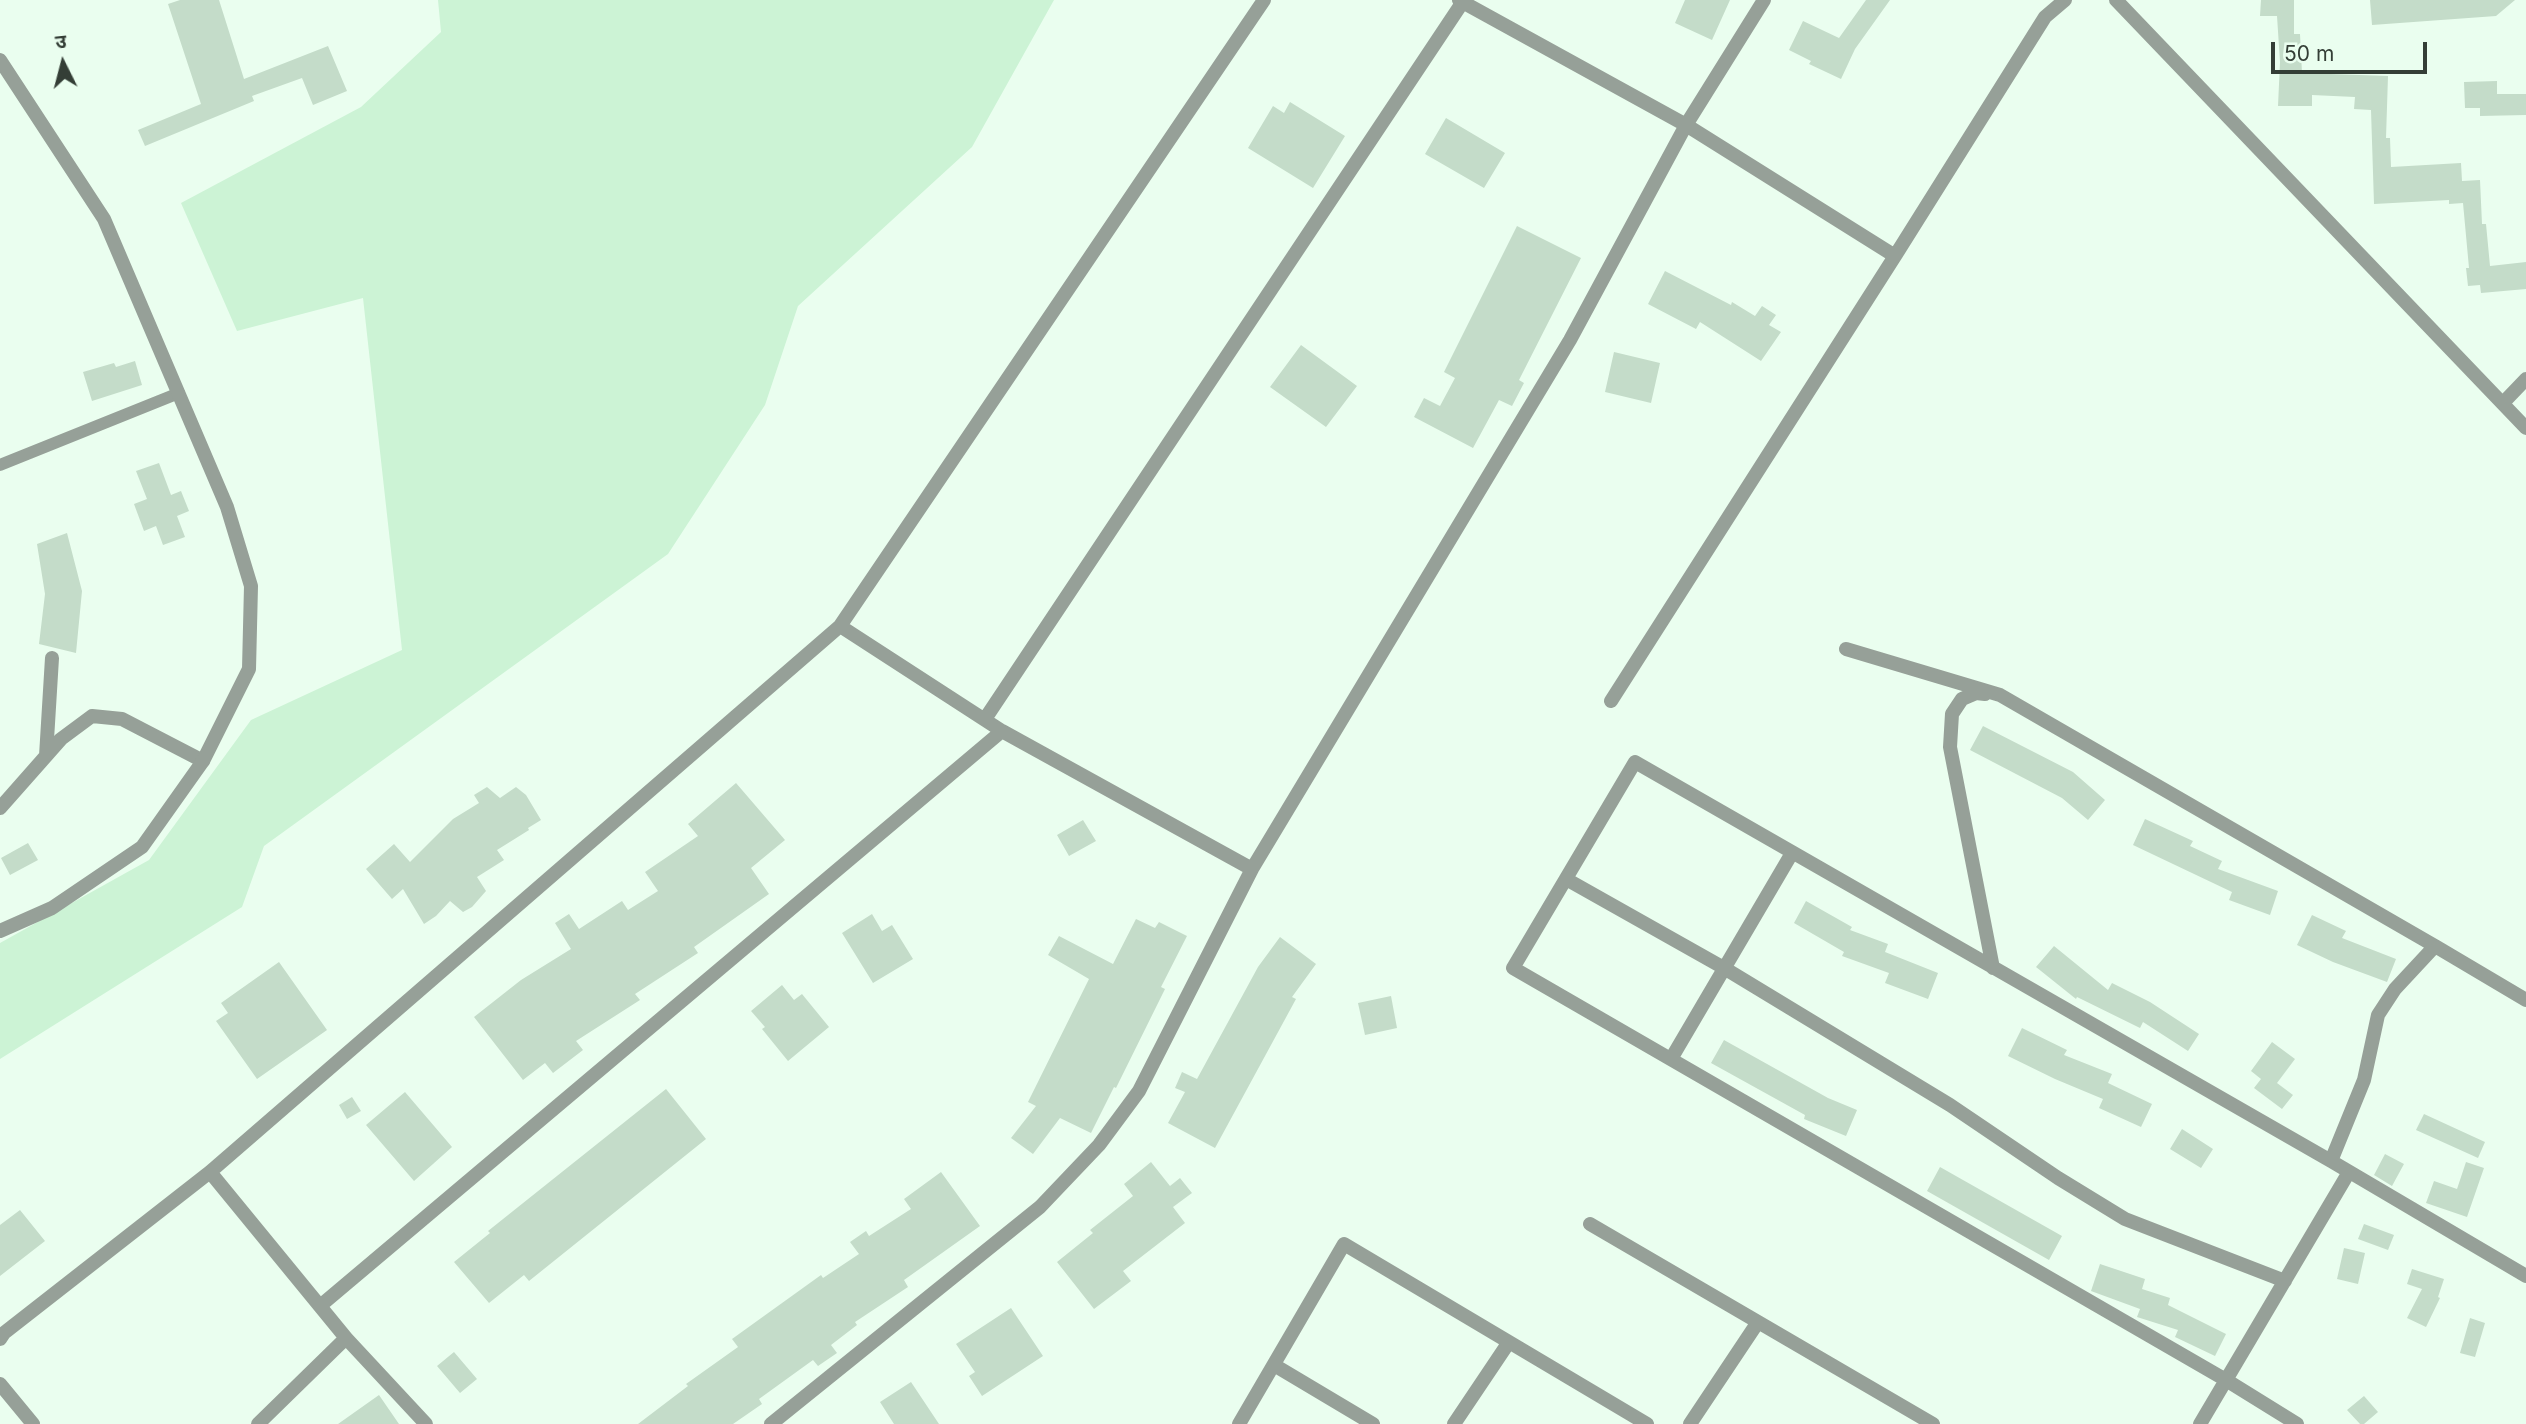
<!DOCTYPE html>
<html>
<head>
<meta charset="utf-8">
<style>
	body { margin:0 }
	#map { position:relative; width:2526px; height:1424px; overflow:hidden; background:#eafeef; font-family:Inter,"Noto Sans Devanagari",sans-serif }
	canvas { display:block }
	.north { position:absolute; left:28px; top:28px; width:70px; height:70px; -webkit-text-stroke:5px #eafeef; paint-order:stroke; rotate:354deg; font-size:19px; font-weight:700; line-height:28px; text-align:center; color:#343e36 }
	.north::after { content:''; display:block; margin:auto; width:24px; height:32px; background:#343e36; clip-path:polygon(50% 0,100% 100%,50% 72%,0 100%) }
	.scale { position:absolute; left:2271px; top:42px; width:156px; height:32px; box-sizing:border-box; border:4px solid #343e36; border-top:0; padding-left:9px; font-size:21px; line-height:24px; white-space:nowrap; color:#343e36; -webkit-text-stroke:5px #eafeef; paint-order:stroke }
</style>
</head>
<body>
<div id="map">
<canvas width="2526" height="1424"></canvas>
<div class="north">उ</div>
<div class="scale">50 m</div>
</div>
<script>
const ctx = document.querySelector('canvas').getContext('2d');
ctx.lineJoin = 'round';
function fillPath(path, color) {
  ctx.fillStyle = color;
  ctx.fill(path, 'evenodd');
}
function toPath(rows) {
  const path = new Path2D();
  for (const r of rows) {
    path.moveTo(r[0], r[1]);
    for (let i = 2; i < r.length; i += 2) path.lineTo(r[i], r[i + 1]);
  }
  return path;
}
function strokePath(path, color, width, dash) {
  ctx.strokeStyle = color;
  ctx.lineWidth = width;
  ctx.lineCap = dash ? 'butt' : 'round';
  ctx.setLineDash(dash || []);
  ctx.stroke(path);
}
const green = toPath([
	[438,0,1054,0,972,147,798,306,765,405,668,554,264,846,242,907,0,1059,0,943,149,860,251,720,402,650,363,298,237,331,181,203,361,107,441,32]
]);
const building = toPath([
	[180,0,219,0,244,79,328,46,347,91,313,105,302,78,252,96,254,101,145,146,138,130,201,104,168,4],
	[1685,0,1730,0,1712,40,1675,23],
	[1866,0,1890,0,1855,49,1841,79,1809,64,1811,61,1789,50,1803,21,1839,38],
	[2261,0,2294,0,2294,34,2300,34,2302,73,2388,76,2386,138,2390,138,2391,167,2461,163,2462,181,2480,180,2482,224,2486,224,2490,266,2526,262,2526,289,2481,293,2480,285,2468,286,2466,268,2469,268,2463,203,2449,204,2449,200,2374,204,2371,110,2354,109,2355,97,2312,95,2312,106,2278,106,2280,62,2277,16,2260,16],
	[2370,0,2515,0,2496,16,2372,25],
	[2497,81,2497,94,2526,94,2526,115,2480,116,2480,108,2465,108,2464,82],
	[1290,102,1345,136,1313,188,1248,148,1273,106,1284,113],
	[1446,118,1505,153,1484,188,1425,154],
	[1517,226,1581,258,1519,380,1524,383,1512,406,1499,400,1473,448,1414,417,1424,398,1440,406,1455,378,1444,372],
	[1665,271,1731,305,1732,302,1755,316,1762,306,1776,315,1769,325,1781,332,1761,361,1700,322,1696,329,1648,304],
	[1301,345,1357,386,1326,427,1270,387],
	[1614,352,1660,363,1651,403,1605,392],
	[135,361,142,385,92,401,83,372,114,363,116,367],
	[159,463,171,495,181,491,189,511,177,516,185,537,163,545,156,526,144,531,134,504,147,499,136,471],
	[67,533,82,591,76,653,39,644,45,594,37,544],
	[1983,726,2073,772,2105,800,2088,820,2062,798,1970,750],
	[736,783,785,840,751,868,769,894,694,947,698,953,635,994,640,1000,576,1041,583,1050,553,1073,545,1063,523,1080,474,1017,521,980,571,949,555,923,569,914,579,929,622,901,628,910,658,891,645,872,698,836,688,824],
	[487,787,500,798,516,787,526,795,541,820,528,828,529,830,497,850,504,860,477,877,486,891,472,907,463,912,450,901,436,916,424,924,403,889,392,899,366,869,394,844,410,862,453,819,479,803,474,795],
	[2145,819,2193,841,2190,846,2222,861,2218,869,2278,891,2270,915,2229,900,2232,892,2133,845],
	[1083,820,1096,841,1069,856,1057,835],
	[28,843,38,860,10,875,1,858],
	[1806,901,1852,927,1850,930,1888,944,1885,952,1938,973,1928,999,1885,983,1889,973,1842,956,1844,952,1794,923],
	[872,914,882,931,892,925,913,959,873,983,842,933],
	[2312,915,2346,931,2342,938,2396,959,2387,982,2333,962,2297,945],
	[1136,919,1155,928,1159,922,1187,936,1161,987,1165,989,1116,1088,1114,1087,1091,1133,1060,1118,1033,1154,1011,1138,1036,1106,1028,1102,1089,979,1048,955,1059,936,1113,964],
	[1280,937,1316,964,1292,997,1296,999,1215,1148,1168,1123,1185,1092,1175,1088,1182,1072,1197,1079,1258,967],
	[2054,946,2108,990,2112,983,2150,1002,2199,1034,2188,1051,2143,1022,2140,1028,2077,997,2076,999,2036,967],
	[279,962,327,1030,257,1079,216,1021,228,1013,221,1003],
	[782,985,794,1000,802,994,829,1027,788,1061,762,1029,765,1027,751,1011],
	[1391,996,1397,1028,1365,1035,1358,1003],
	[2022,1028,2067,1050,2064,1055,2112,1074,2108,1083,2152,1104,2141,1127,2099,1108,2103,1099,2055,1079,2008,1056],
	[1724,1040,1828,1098,1857,1110,1846,1136,1804,1119,1805,1115,1711,1063],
	[2272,1042,2295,1059,2277,1083,2293,1095,2282,1109,2254,1088,2261,1079,2251,1071],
	[666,1089,706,1139,529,1281,524,1275,489,1303,454,1262,490,1233,488,1231],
	[405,1092,452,1147,414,1181,366,1125],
	[352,1097,361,1111,347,1119,339,1105],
	[2424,1114,2485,1142,2478,1158,2416,1130],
	[2182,1129,2213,1149,2201,1168,2170,1149],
	[2385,1154,2404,1164,2392,1186,2374,1175],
	[1151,1162,1170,1186,1180,1178,1192,1193,1173,1207,1185,1223,1123,1271,1131,1281,1094,1309,1057,1262,1093,1233,1090,1230,1133,1196,1124,1184],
	[2466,1162,2484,1168,2467,1217,2426,1203,2434,1181,2457,1189],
	[1940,1167,2062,1236,2049,1260,1927,1191],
	[941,1172,980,1226,904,1280,908,1287,855,1322,857,1325,831,1345,837,1353,818,1366,813,1360,759,1399,762,1404,733,1424,638,1424,688,1386,686,1384,738,1347,732,1339,821,1275,823,1278,859,1254,850,1242,866,1231,869,1236,911,1209,904,1199],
	[20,1210,45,1241,0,1276,0,1225],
	[2364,1224,2394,1235,2388,1250,2358,1239],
	[2344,1248,2365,1253,2358,1284,2337,1279],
	[2100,1264,2145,1279,2142,1289,2170,1298,2168,1305,2226,1334,2215,1356,2175,1337,2178,1330,2137,1317,2140,1309,2091,1291],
	[2412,1269,2444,1279,2438,1297,2440,1298,2426,1327,2407,1318,2422,1289,2407,1284],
	[1011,1308,1043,1356,982,1396,969,1376,975,1372,956,1344],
	[2470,1318,2485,1323,2475,1357,2460,1353],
	[454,1352,477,1379,460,1393,437,1366],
	[911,1382,939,1424,894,1424,880,1402],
	[379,1395,399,1424,338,1424],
	[2364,1396,2378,1412,2364,1424,2360,1424,2347,1410]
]);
const service = toPath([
	[0,465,179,393]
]);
const pedestrian = toPath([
	[46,756,52,658],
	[0,808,61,739,92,716,122,719,203,761]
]);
const minor = toPath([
	[1764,0,1686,125,1895,256,2045,17,2065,0],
	[2116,0,2526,428],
	[2503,403,2526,379],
	[840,626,1264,0],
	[1846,649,2000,695,2435,946,2395,989,2378,1015,2364,1080,2331,1161],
	[1985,694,1976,693,1962,699,1952,714,1950,747,1993,968],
	[1611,701,1895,256],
	[985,719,1462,3],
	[1252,869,1570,340,1686,125,1459,0],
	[1566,879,1724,968,1950,1105,2058,1178,2125,1219,2285,1281],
	[2435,946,2526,1000],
	[1671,1059,1792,853],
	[210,1172,346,1338,258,1424],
	[1590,1224,1933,1424],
	[346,1338,426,1424],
	[0,1339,4,1333,210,1172,840,626,1002,731,320,1306],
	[1274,1365,1373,1424],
	[0,1384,33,1424],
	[771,1424,1040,1207,1099,1145,1139,1091,1252,869,1002,731],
	[1239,1424,1344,1244,1647,1424],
	[1454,1424,1509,1342],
	[1690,1424,1758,1322],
	[2200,1424,2349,1172],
	[2297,1424,2226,1380,1513,968,1635,762,2331,1161,2526,1276]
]);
const tertiary = toPath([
	[0,60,104,219,227,507,251,586,249,669,203,761,142,847,52,908,0,931]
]);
fillPath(green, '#ccf3d5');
fillPath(building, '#c4dcc9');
strokePath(service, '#96a098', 12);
strokePath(pedestrian, '#96a098', 14);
strokePath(minor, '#96a098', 14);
strokePath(tertiary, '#96a098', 14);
</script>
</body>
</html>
